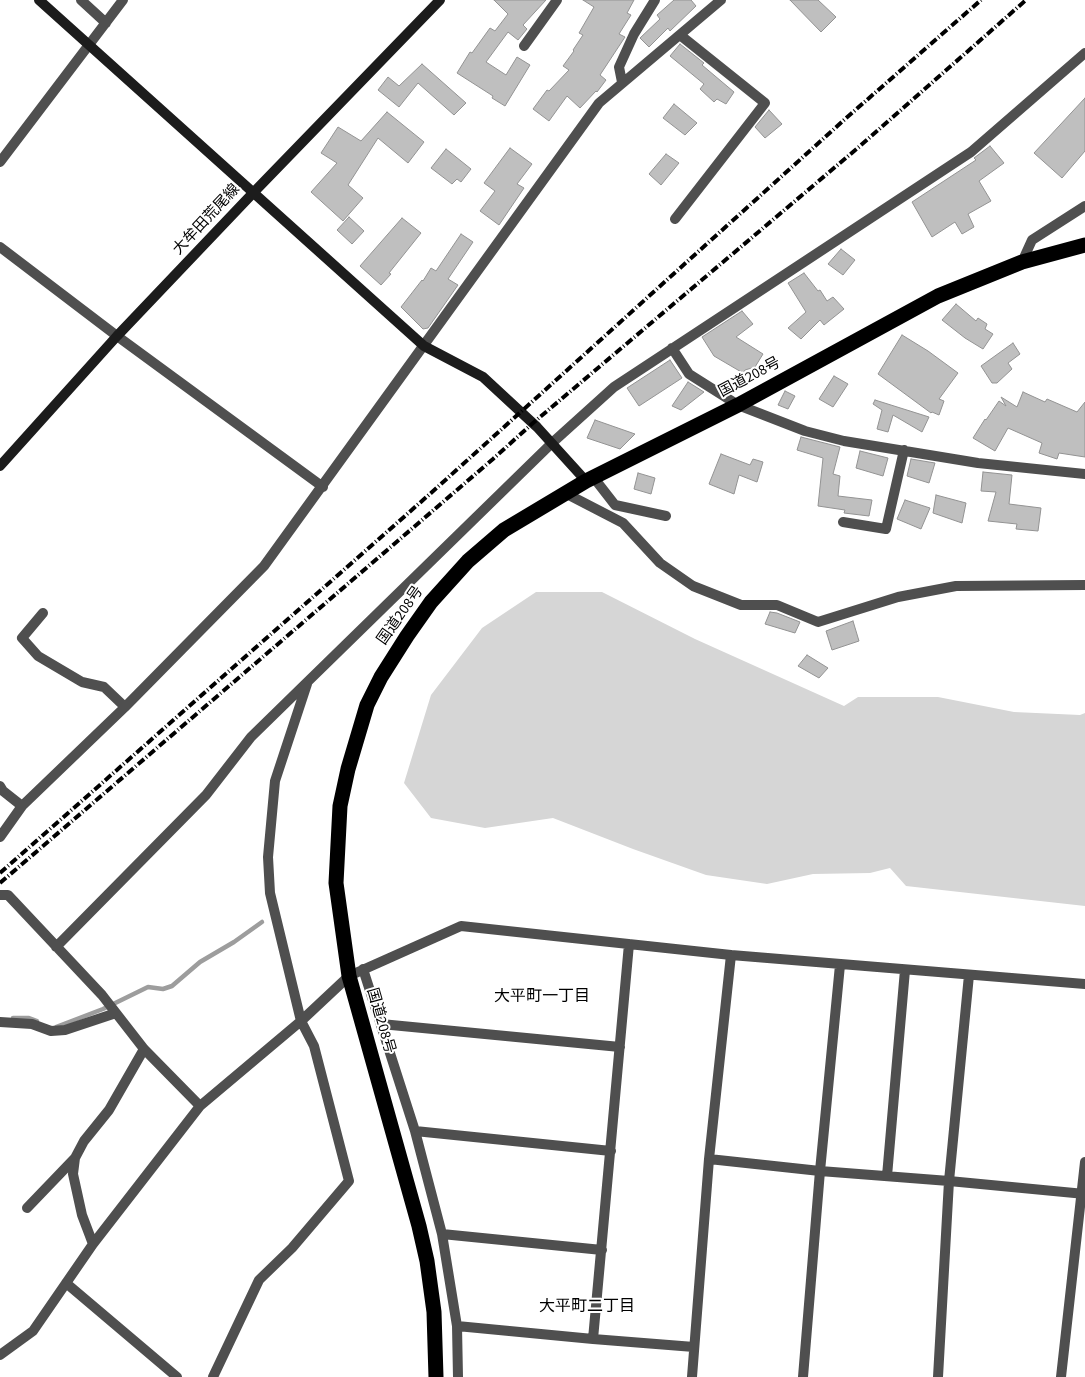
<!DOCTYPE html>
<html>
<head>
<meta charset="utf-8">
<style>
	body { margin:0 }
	canvas { display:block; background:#fff }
</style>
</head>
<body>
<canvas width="1085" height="1377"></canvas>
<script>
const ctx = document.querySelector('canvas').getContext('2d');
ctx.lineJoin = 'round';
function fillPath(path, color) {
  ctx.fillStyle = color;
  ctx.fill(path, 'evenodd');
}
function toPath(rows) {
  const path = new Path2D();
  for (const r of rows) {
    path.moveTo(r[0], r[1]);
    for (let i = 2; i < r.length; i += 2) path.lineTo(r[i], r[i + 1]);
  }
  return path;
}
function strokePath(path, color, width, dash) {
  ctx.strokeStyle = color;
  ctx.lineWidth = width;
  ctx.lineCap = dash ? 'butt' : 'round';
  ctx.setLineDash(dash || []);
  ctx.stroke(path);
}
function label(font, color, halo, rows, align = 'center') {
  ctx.font = font + ' "Source Sans 3","Noto Sans JP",sans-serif';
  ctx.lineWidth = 4;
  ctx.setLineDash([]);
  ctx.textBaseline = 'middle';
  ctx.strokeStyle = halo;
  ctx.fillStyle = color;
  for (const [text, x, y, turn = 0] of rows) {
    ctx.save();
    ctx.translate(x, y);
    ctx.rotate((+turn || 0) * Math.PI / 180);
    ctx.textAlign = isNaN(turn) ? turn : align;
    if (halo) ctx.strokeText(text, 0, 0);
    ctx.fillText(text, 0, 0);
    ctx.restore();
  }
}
const green = toPath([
	[536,592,602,592,695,639,844,706,858,697,938,697,1014,712,1080,715,1085,713,1085,906,906,886,890,868,870,873,813,874,767,884,706,875,633,849,553,818,485,828,431,818,404,783,431,695,482,628]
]);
const stream = toPath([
	[13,1018,29,1018,37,1021],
	[56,1027,103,1009,148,987,163,989,172,986,200,962,234,942,262,922]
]);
const building = toPath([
	[494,0,546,0,523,25,527,29,518,40,508,32,486,62,506,75,517,57,530,65,505,106,492,98,493,96,457,73,470,52,472,53,490,28,495,31,508,14,494,0],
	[583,0,634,0,627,13,631,15,619,34,625,37,600,75,606,80,597,92,596,91,580,108,567,96,549,121,533,109,547,90,549,91,569,70,563,66,574,51,573,50,583,35,579,33,594,7,583,0],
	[674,0,691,0,696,6,670,31,668,28,649,47,640,38,660,19,657,15,674,0],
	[790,0,818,0,836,17,821,32,790,0],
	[680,44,704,63,702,65,734,92,726,104,717,99,714,102,700,89,704,84,670,56,680,44],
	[422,64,466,103,454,115,418,83,399,107,378,90,388,77,399,86,422,64],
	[1085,98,1085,151,1062,178,1034,153,1085,98],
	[674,104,697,123,685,135,663,118,674,104],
	[769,110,782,124,765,138,755,127,769,110],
	[387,112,424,142,408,163,378,138,348,185,363,198,343,221,311,192,337,163,321,153,338,127,361,141,387,112],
	[990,146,1004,163,979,181,991,201,968,214,974,227,962,234,955,222,932,237,912,202,976,160,974,158,990,146],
	[510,148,532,164,517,184,524,188,499,225,480,211,495,191,484,183,510,148],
	[446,149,471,169,461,182,457,179,452,184,431,168,446,149],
	[666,154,679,163,661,185,649,174,666,154],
	[349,217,364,231,352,244,337,230,349,217],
	[402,218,421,233,389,273,391,274,381,285,360,266,402,218],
	[461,234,473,242,448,279,458,285,428,328,423,329,401,307,422,280,423,281,431,268,436,271,461,234],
	[841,249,855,260,843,275,828,264,841,249],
	[804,273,818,291,820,290,827,301,833,297,844,309,824,325,820,320,801,339,788,328,806,312,788,283,804,273],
	[956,304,976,321,978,318,987,324,985,329,993,334,983,349,965,338,942,320,956,304],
	[742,311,753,324,736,337,763,354,755,367,745,370,743,373,714,356,702,337,742,311],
	[902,335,928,351,958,373,939,399,944,401,939,415,932,412,931,413,878,374,902,335],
	[1013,343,1020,354,1008,363,1012,369,997,383,992,383,981,366,1013,343],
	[670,360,682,378,639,406,627,388,670,360],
	[834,376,848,384,833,407,819,399,834,376],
	[688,382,704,392,681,410,672,406,688,382],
	[785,391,795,396,788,409,778,405,785,391],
	[1023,392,1045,402,1047,399,1077,412,1085,402,1085,457,1059,453,1057,459,1039,453,1042,443,1008,428,995,451,973,438,985,419,986,420,999,401,1006,406,1001,397,1017,407,1023,392],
	[875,400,929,417,922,432,893,415,888,432,877,429,882,410,873,404,875,400],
	[595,420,635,434,620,449,587,438,595,420],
	[801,437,840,447,833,474,840,476,838,496,872,500,869,516,844,513,845,510,818,506,823,458,797,450,801,437],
	[860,451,888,458,883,476,856,468,860,451],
	[721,454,750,465,753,459,763,462,757,482,739,475,734,494,709,484,721,454],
	[911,459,935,463,929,483,907,476,911,459],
	[983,472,1012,475,1009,504,1041,508,1038,531,1016,529,1017,524,988,521,996,492,981,491,983,472],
	[638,473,655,478,651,494,634,489,638,473],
	[936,495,966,503,962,523,933,513,936,495],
	[905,500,930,508,921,529,897,519,905,500],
	[770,612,777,613,800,622,795,633,765,624,770,612],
	[853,621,859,641,832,650,826,631,853,621],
	[807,655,828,668,819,678,798,666,807,655]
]);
const street = toPath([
	[81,0,106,23],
	[524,46,557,0],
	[622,82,619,67,634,34,655,0],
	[0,162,123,0],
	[675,219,765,103,680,35],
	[0,247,117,336,323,487],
	[1022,262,1032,240,1085,206],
	[672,348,689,374,738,405,805,431,844,441,978,463,1085,474],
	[594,478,615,505,666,516],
	[565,493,623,523,660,563,693,586,741,605,777,605,818,622,898,597,956,586,1085,585],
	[843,522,886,529,904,450],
	[43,613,22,638,38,656,82,682,104,687,125,707],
	[0,786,3,791,22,806],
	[0,837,22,806,125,707,264,566,599,103,721,0],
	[0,895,8,895,102,995,144,1049,200,1106],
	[56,947,206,795,251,737,552,443,614,387,971,152,1085,53],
	[363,969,415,1131,442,1234,457,1326,458,1377],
	[0,1022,32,1024,51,1031,65,1030,116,1013],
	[381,1024,620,1047],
	[415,1131,611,1151],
	[709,1159,820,1171,949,1181,1085,1194],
	[887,1176,905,970],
	[27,1208,75,1158],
	[442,1234,602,1250],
	[93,1244,82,1215,73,1174,75,1158,84,1141,109,1110,144,1049],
	[66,1283,177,1377],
	[457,1326,593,1339,629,944],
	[593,1339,694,1347],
	[0,1355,33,1331,93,1244,200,1106,301,1021,349,976,461,926,731,955,1085,984],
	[213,1377,259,1280,292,1248,349,1181,314,1046,301,1021,270,893,268,857,275,781,307,684],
	[692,1377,709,1159,731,955],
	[803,1377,820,1171,840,965],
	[938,1377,949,1181,969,975],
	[1061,1377,1085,1162]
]);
const secondary = toPath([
	[39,0,424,346,483,377,537,427,586,481],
	[0,466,117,336,254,192,440,0]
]);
const highway = toPath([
	[436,1377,434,1312,427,1261,419,1226,349,976,336,883,340,806,348,769,367,705,381,677,407,636,431,602,468,561,504,530,586,481,738,405,938,296,1022,262,1085,245]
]);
const rail = toPath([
	[0,873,431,493,844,120,981,0],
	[0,883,493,459,533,423,860,146,1026,0]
]);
const streetNames = [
	["大牟田荒尾線",207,220,-47],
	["国道208号",750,378,-28],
	["国道208号",401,616,-55],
	["国道208号",380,1021,74]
];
const neighbourhoodNames = [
	["大平町一丁目",542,997],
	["大平町二丁目",587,1307]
];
fillPath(green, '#d6d6d6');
strokePath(stream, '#9d9d9d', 4.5);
fillPath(building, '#bfbfbf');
strokePath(building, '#939393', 1);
strokePath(street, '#4f4f4f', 10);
strokePath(secondary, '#1c1c1c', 10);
strokePath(highway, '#000', 15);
strokePath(rail, '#000', 4, [8, 2.5, 1, 2.5]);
label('15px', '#000', '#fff', streetNames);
label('16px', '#000', '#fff', neighbourhoodNames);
</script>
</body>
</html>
